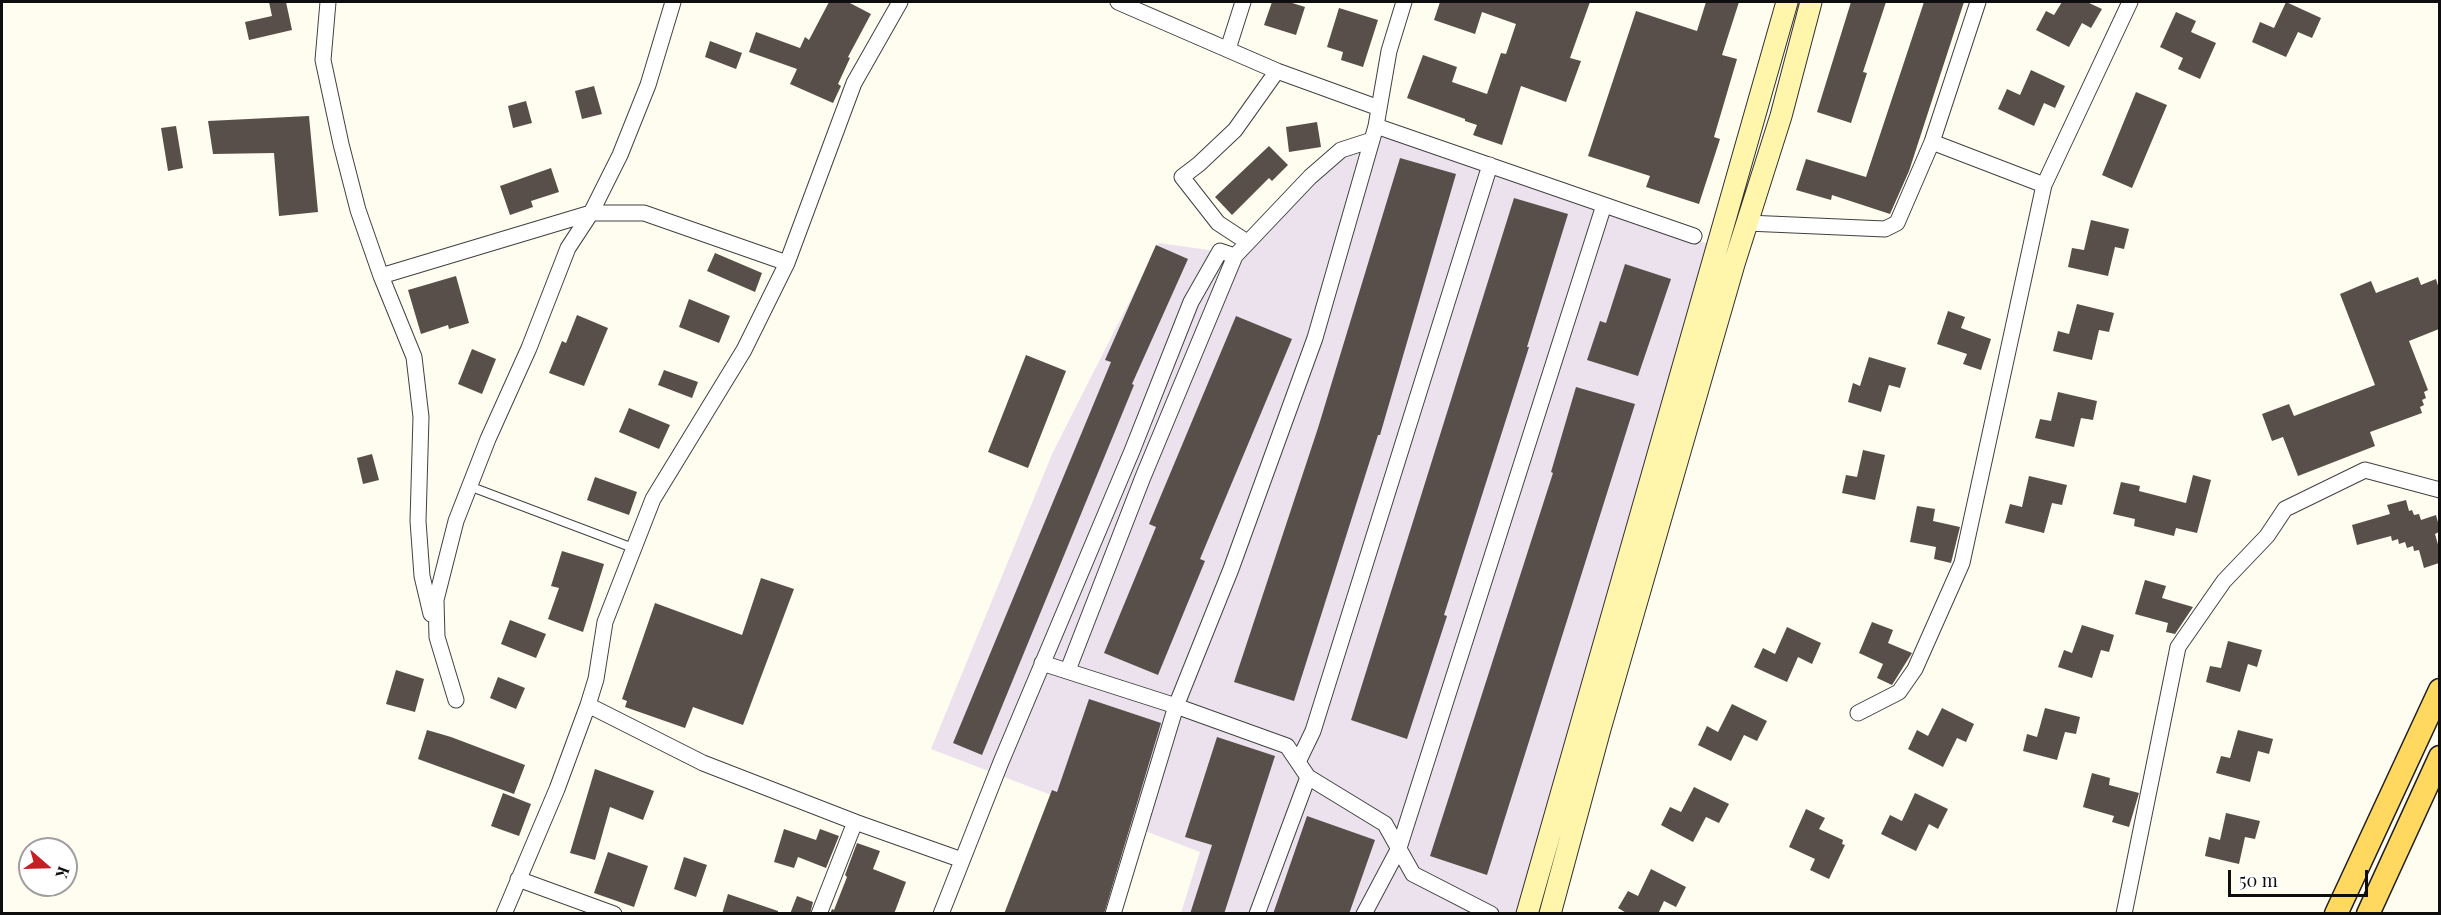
<!DOCTYPE html>
<html>
<head>
<meta charset="utf-8">
<style>
	body { margin:0 }
	#map { position:relative; width:2441px; height:915px; overflow:hidden; background:#fffcf0; font-family:"Playfair Display",serif }
	canvas { display:block }
	.frame { position:absolute; inset:0; border:3px solid #0e0e0e; pointer-events:none }
	.north { position:absolute; left:18px; top:837px; width:60px; height:60px; box-sizing:border-box; background:#fff; border:2px solid #9f9f9f; border-radius:50%; rotate:110deg; font-size:16px; font-weight:700; line-height:24px; text-align:center; color:#0e0e0e }
	.north::after { content:''; display:block; margin:auto; width:21px; height:27px; background:#c71d25; clip-path:polygon(50% 0,100% 100%,50% 72%,0 100%) }
	.scale { position:absolute; left:2228px; top:870px; width:140px; height:27px; box-sizing:border-box; border:3px solid #0e0e0e; border-top:0; padding-left:8px; font-size:18px; line-height:21px; white-space:nowrap; color:#0e0e0e; -webkit-text-stroke:4px #fff; paint-order:stroke }
</style>
</head>
<body>
<div id="map">
<canvas width="2441" height="915"></canvas>
<div class="frame"></div>
<div class="north">K</div>
<div class="scale">50 m</div>
</div>
<script>
const ctx = document.querySelector('canvas').getContext('2d');
ctx.lineJoin = 'round';
function fillPath(path, color) {
  ctx.fillStyle = color;
  ctx.fill(path, 'evenodd');
}
function toPath(rows) {
  const path = new Path2D();
  for (const r of rows) {
    path.moveTo(r[0], r[1]);
    for (let i = 2; i < r.length; i += 2) path.lineTo(r[i], r[i + 1]);
  }
  return path;
}
function strokePath(path, color, width, dash) {
  ctx.strokeStyle = color;
  ctx.lineWidth = width;
  ctx.lineCap = dash ? 'butt' : 'round';
  ctx.setLineDash(dash || []);
  ctx.stroke(path);
}
const industrial = toPath([
	[1377,129,1600,209,1715,246,1525,913,1181,913,1200,852,931,749,1053,452,1159,243,1209,250,1237,259,1311,180]
]);
const building = toPath([
	[269,2,286,2,292,30,249,40,245,22,272,16],
	[829,2,848,2,871,14,848,57,850,58,838,84,841,86,833,103,790,84,797,69,749,52,756,32,800,48,805,37,809,40],
	[1272,2,1289,2,1305,7,1296,35,1264,25],
	[1440,2,1590,2,1570,58,1581,61,1566,102,1521,86,1502,145,1473,135,1477,125,1465,121,1465,119,1407,98,1423,55,1457,67,1452,82,1487,94,1501,53,1506,54,1516,24,1482,12,1475,34,1434,20],
	[1706,2,1739,2,1722,55,1737,59,1714,137,1720,139,1699,204,1646,187,1650,176,1588,156,1636,11,1697,31],
	[1851,2,1886,2,1863,72,1867,73,1851,123,1817,112],
	[1924,2,1964,2,1909,171,1890,214,1832,195,1831,200,1796,190,1806,159,1866,177],
	[2062,2,2087,2,2102,9,2091,28,2082,23,2069,47,2036,30,2046,11,2054,15],
	[2286,2,2321,18,2312,38,2298,32,2286,57,2252,42,2260,22,2274,28],
	[1339,8,1378,20,1363,67,1341,60,1343,52,1327,47],
	[2176,12,2196,21,2191,32,2216,43,2200,79,2178,69,2183,58,2160,47],
	[710,41,742,53,736,69,705,57],
	[2031,70,2065,86,2055,108,2044,103,2034,126,1998,109,2007,89,2020,95],
	[594,86,602,114,582,119,575,91],
	[2136,92,2167,105,2132,188,2102,175],
	[526,101,532,123,513,128,508,106],
	[309,116,318,212,279,216,274,153,213,154,208,121],
	[1317,122,1321,147,1289,152,1286,127],
	[176,126,183,168,168,171,161,128],
	[1269,146,1288,165,1272,181,1269,178,1232,215,1215,197],
	[1400,158,1456,174,1380,435,1378,435,1294,701,1234,682,1318,428],
	[551,168,559,192,531,201,533,207,510,215,500,186],
	[1514,198,1568,214,1527,347,1529,347,1444,615,1447,616,1407,739,1351,720],
	[2091,220,2129,229,2124,249,2115,247,2108,276,2068,267,2072,248,2084,250],
	[1156,245,1188,259,1132,384,1134,385,982,755,953,743,1111,362,1105,360],
	[715,253,762,273,755,292,707,271],
	[1625,264,1671,279,1638,376,1587,360,1600,321,1606,323],
	[456,276,469,323,449,329,448,325,421,334,408,290],
	[2418,277,2421,285,2436,279,2439,289,2439,329,2409,341,2428,390,2424,392,2426,398,2422,400,2424,405,2420,407,2422,413,2370,432,2375,446,2298,476,2283,437,2272,441,2262,414,2289,404,2294,416,2375,385,2340,294,2371,281,2376,293],
	[689,299,730,316,719,343,679,327],
	[2077,304,2114,313,2109,332,2099,330,2092,360,2053,351,2058,331,2069,334],
	[1948,311,1965,317,1961,328,1991,339,1981,370,1963,364,1967,354,1937,344],
	[577,315,608,328,584,386,549,373,562,341,566,343],
	[1236,316,1292,339,1200,559,1205,561,1158,675,1104,653,1156,527,1149,524],
	[472,349,496,359,482,394,458,384],
	[1026,355,1066,371,1028,468,988,452],
	[1869,357,1906,368,1900,388,1889,385,1881,412,1848,402,1853,383,1860,386],
	[664,370,698,382,692,398,658,385],
	[1576,387,1635,404,1487,875,1430,856,1553,473,1551,472],
	[2058,392,2097,401,2093,420,2081,418,2074,447,2035,438,2040,419,2051,421],
	[629,408,670,425,659,449,619,432],
	[1863,450,1885,455,1875,500,1842,493,1846,475,1857,477],
	[372,454,379,480,363,484,357,458],
	[2193,475,2211,480,2197,533,2176,528,2174,536,2134,526,2135,519,2113,514,2121,482,2140,486,2139,491,2186,503],
	[2029,476,2067,485,2062,505,2052,503,2044,533,2005,523,2010,504,2022,507],
	[595,477,637,492,629,515,587,500],
	[2406,500,2409,511,2412,510,2414,515,2419,514,2421,520,2436,515,2439,526,2439,532,2435,534,2439,548,2439,563,2424,568,2419,550,2414,551,2413,546,2407,548,2405,542,2399,544,2398,539,2392,541,2391,536,2357,545,2352,525,2390,514,2387,505],
	[1917,506,1935,509,1933,521,1960,527,1951,563,1934,559,1936,547,1910,542],
	[562,551,604,564,583,632,548,619,559,588,551,586],
	[761,578,794,589,743,725,693,707,685,728,625,707,627,701,622,699,655,603,742,635],
	[2145,580,2166,586,2162,598,2193,607,2175,634,2166,632,2168,623,2135,614],
	[510,620,546,634,536,658,501,644],
	[1872,622,1893,630,1888,643,1912,653,1892,685,1877,678,1883,664,1859,653],
	[2082,625,2114,635,2109,652,2101,650,2092,678,2058,667,2064,650,2072,653],
	[1787,627,1821,643,1812,664,1798,657,1787,682,1754,667,1763,648,1775,654],
	[2228,641,2262,650,2257,667,2248,664,2240,692,2206,682,2210,666,2221,668],
	[396,670,424,679,415,712,386,704],
	[498,677,525,688,516,709,490,698],
	[1089,699,1161,723,1104,914,1004,914,1052,790,1057,792],
	[1732,704,1767,721,1757,741,1744,735,1731,761,1698,745,1707,726,1718,732],
	[1942,708,1974,724,1966,742,1957,738,1943,767,1908,749,1917,730,1928,736],
	[2045,708,2080,717,2076,734,2065,732,2057,760,2023,751,2027,734,2037,737],
	[427,730,451,737,525,765,514,794,418,759],
	[2238,730,2273,739,2269,754,2258,751,2250,782,2216,773,2221,756,2230,758],
	[1217,737,1275,756,1224,914,1190,914,1212,845,1185,837],
	[595,769,654,791,643,820,610,807,595,860,570,853],
	[2092,773,2110,778,2109,785,2139,793,2129,827,2112,822,2114,816,2083,807],
	[1694,787,1729,804,1719,823,1706,817,1693,842,1661,825,1670,807,1681,812],
	[503,793,531,804,519,836,491,826],
	[1915,793,1948,809,1938,829,1929,824,1916,851,1881,834,1890,815,1902,821],
	[1806,809,1825,818,1819,829,1843,840,1842,844,1845,845,1829,879,1810,870,1815,859,1789,847],
	[2226,813,2260,821,2255,839,2245,837,2239,864,2205,856,2209,837,2220,840],
	[1307,816,1375,840,1349,914,1273,914],
	[784,829,816,840,820,829,839,836,826,868,798,857,794,868,774,862],
	[857,843,880,851,873,869,906,882,894,914,830,914,832,909,834,910,847,877,845,875],
	[608,852,648,866,634,907,594,893],
	[684,857,707,865,696,897,674,889],
	[1651,869,1686,887,1676,907,1664,901,1658,914,1628,914,1618,908,1628,891,1638,896],
	[728,894,778,911,778,914,722,914],
	[797,896,813,902,810,914,790,914]
]);
const service = toPath([
	[469,486,633,548]
]);
const minor = toPath([
	[328,2,323,60,341,144,358,210,381,276,414,357,421,417,418,521,422,576,431,614],
	[1118,2,1277,71,1379,108],
	[1228,49,1243,2],
	[1376,126,1694,236],
	[1932,142,2044,185],
	[1747,223,1885,229,1897,223,1932,142,1978,2],
	[1247,242,1218,223,1182,177,1199,164,1235,130,1277,71],
	[381,276,591,213,644,213,787,263],
	[1042,663,1176,706,1287,746,1308,777,1385,824,1413,874,1491,914],
	[1068,670,1143,477,1235,256,1310,177,1341,150,1372,140],
	[456,700,437,637,436,600,456,521,488,439,529,348,568,248,591,213,620,155,648,85,673,2],
	[588,705,703,763,855,822,962,860],
	[1858,713,1899,692,1915,669,1962,563,2044,185,2130,2],
	[1298,762,1313,731,1490,165],
	[518,879,614,914],
	[504,914,557,789,588,705,596,679,605,622,653,499,744,350,787,263,854,83,900,2],
	[819,914,855,822],
	[941,914,1001,762,1132,451,1191,302,1220,251,1235,256],
	[1113,914,1176,706,1231,569,1315,338,1376,126,1389,51,1404,2],
	[1257,914,1308,777],
	[1364,914,1399,848,1604,205],
	[2124,914,2178,647,2224,581,2267,536,2285,509,2365,470,2440,490]
]);
const secondary = toPath([
	[1527,914,1787,2],
	[1550,914,1600,729,1734,264,1781,116,1811,2]
]);
const primary = toPath([
	[2336,914,2440,690],
	[2368,914,2440,757]
]);
fillPath(industrial, '#ece2ed');
fillPath(building, '#584f4a');
strokePath(service, '#414141', 10);
strokePath(minor, '#414141', 17);
strokePath(secondary, '#303030', 23);
strokePath(primary, '#1f1f1f', 25);
strokePath(service, '#fff', 8);
strokePath(minor, '#fff', 15);
strokePath(secondary, '#fff6ab', 21);
strokePath(primary, '#ffd860', 22);
</script>
</body>
</html>
